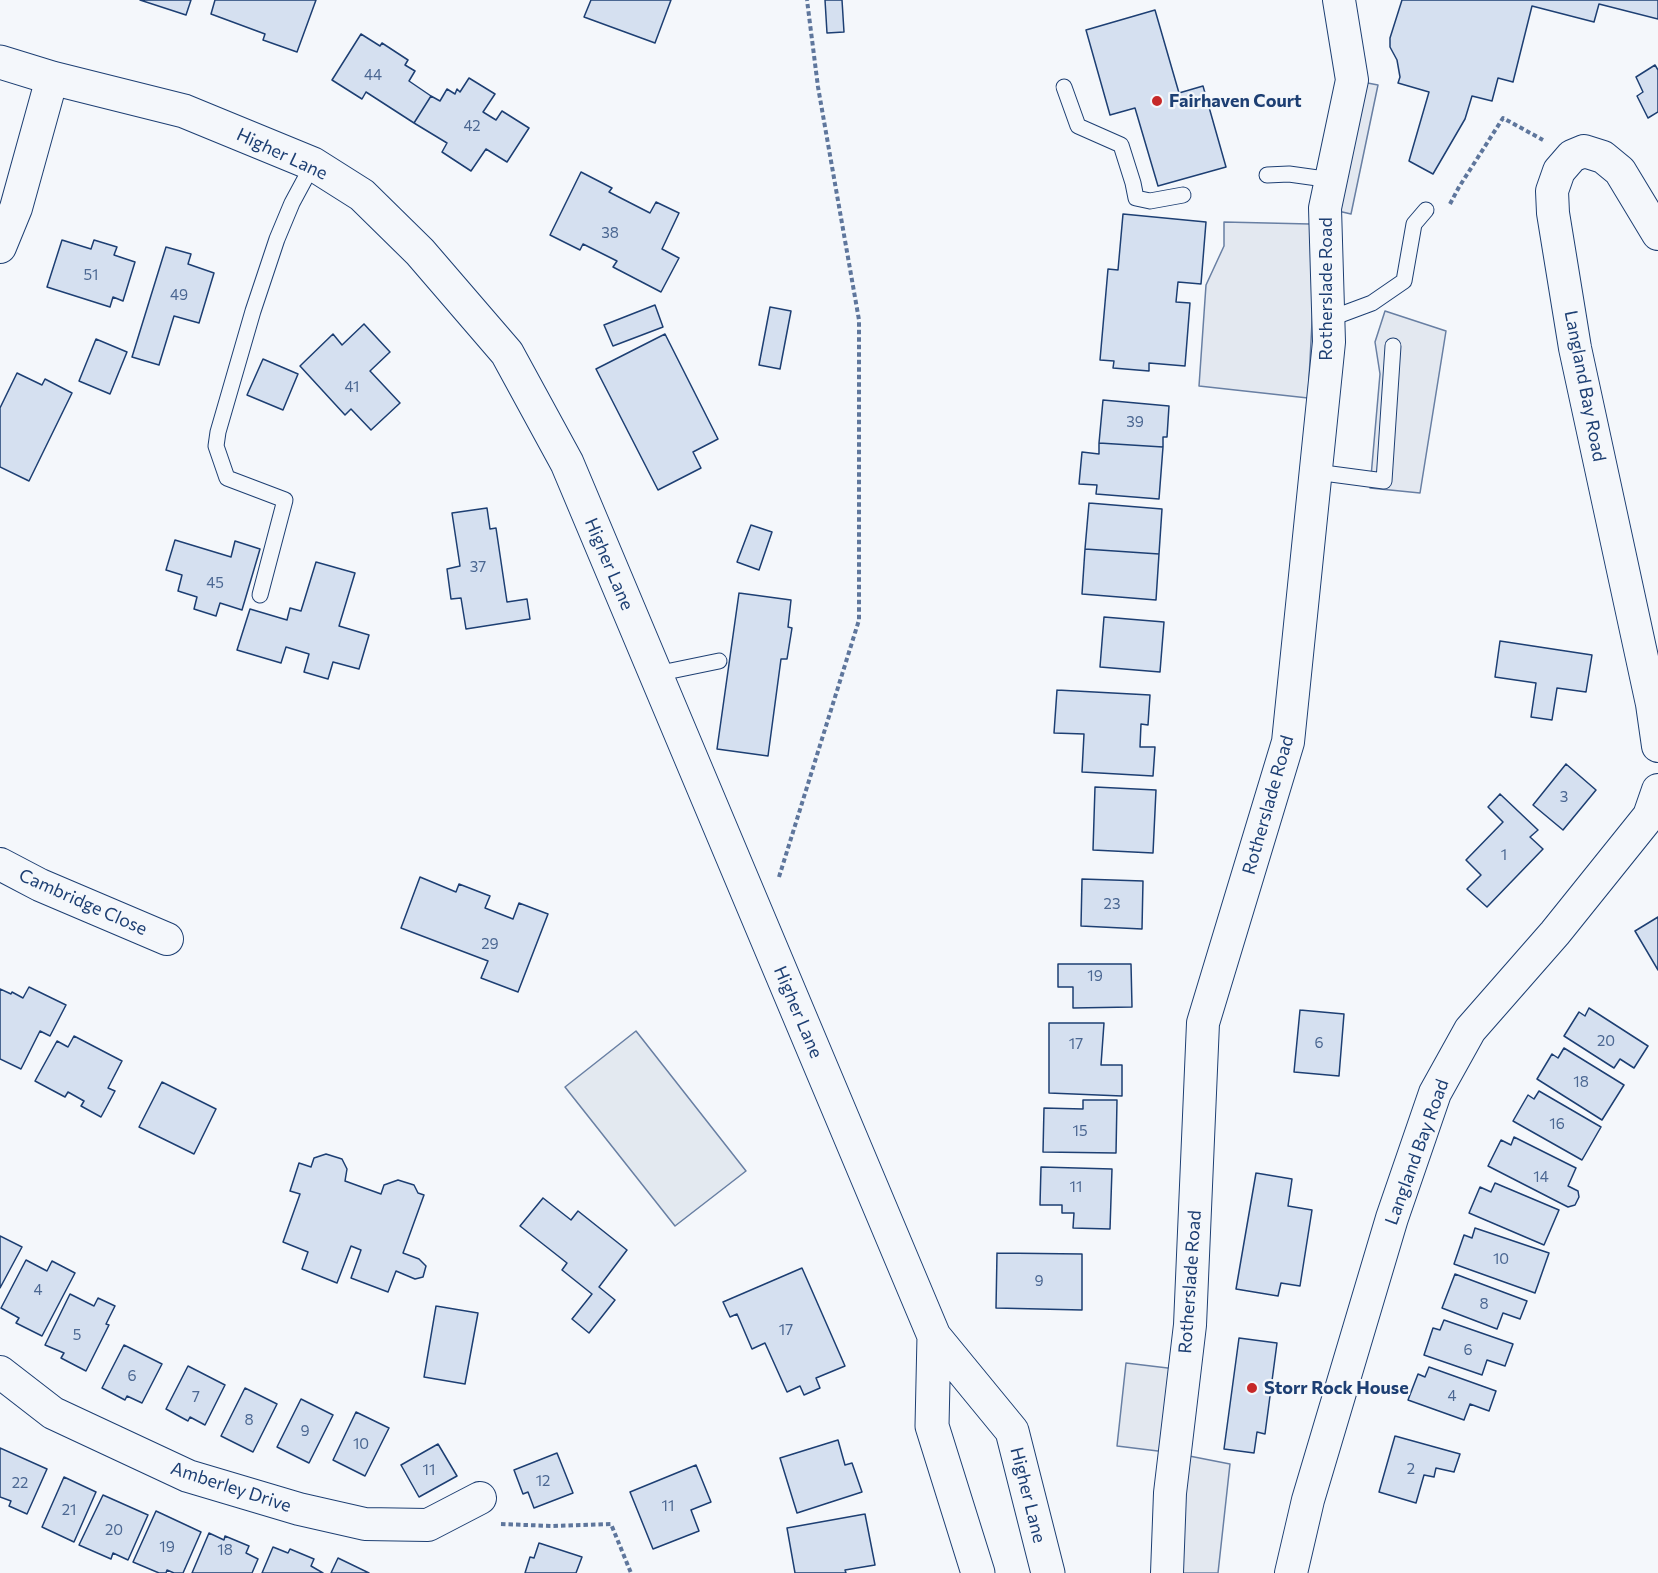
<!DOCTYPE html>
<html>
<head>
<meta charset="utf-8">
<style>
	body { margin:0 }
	canvas { display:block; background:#f4f7fb }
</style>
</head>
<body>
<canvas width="1658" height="1573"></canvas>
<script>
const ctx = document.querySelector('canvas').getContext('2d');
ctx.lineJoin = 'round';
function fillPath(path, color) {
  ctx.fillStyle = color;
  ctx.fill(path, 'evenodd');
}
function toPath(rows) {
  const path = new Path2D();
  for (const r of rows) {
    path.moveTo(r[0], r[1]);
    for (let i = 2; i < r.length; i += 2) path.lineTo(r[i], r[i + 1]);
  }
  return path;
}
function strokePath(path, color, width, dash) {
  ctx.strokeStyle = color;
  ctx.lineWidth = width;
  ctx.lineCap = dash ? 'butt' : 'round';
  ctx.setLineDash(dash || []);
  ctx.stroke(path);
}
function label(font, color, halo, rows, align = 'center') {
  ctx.font = font + ' Commissioner,sans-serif';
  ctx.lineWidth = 4.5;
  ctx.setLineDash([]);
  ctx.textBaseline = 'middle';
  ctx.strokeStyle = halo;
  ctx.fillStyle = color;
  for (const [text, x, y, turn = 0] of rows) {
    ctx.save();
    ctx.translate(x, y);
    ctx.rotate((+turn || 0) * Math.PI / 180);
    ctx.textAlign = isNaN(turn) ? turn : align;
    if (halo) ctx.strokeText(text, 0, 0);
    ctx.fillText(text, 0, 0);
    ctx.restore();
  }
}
const green = toPath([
	[636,1031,746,1171,675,1226,565,1087,636,1031]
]);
const parking = toPath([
	[1352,80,1378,85,1351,214,1325,208,1352,80],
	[1224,222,1310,224,1315,266,1308,398,1199,386,1206,285,1224,246,1224,222],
	[1385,311,1446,331,1420,493,1370,488,1380,374,1375,342,1385,311],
	[1126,1363,1176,1369,1166,1452,1117,1446,1126,1363],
	[1174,1453,1230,1464,1218,1573,1167,1573,1174,1453]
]);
const building = toPath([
	[140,0,191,0,186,15,140,0],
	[215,0,316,0,297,52,263,40,265,34,211,14,215,0],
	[591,0,671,0,655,43,584,17,591,0],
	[825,0,842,0,844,32,827,33,825,0],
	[1402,0,1658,0,1658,19,1599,4,1594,22,1532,6,1513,82,1498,78,1492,101,1472,96,1465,119,1433,174,1409,161,1429,92,1398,83,1400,77,1397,60,1390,47,1390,38,1402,0],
	[1155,10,1179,93,1203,86,1226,167,1158,186,1135,108,1110,115,1086,30,1155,10],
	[361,34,380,46,382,43,408,60,405,65,415,71,409,81,431,96,414,123,366,92,362,99,332,80,361,34],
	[1655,65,1658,70,1658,112,1648,118,1637,96,1643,92,1636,77,1655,65],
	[469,78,495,94,483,112,496,120,502,111,529,128,507,162,486,149,471,171,442,152,447,143,414,123,431,96,440,101,447,89,455,94,457,89,460,92,469,78],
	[581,172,612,188,609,192,650,213,656,202,679,213,662,249,679,258,661,292,613,267,617,261,583,244,580,250,550,235,581,172],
	[1123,214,1206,222,1201,284,1178,282,1176,302,1190,303,1185,366,1149,363,1149,371,1113,368,1114,361,1100,360,1108,269,1118,270,1123,214],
	[62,240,91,249,94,240,117,247,114,255,135,262,123,301,113,297,110,307,47,287,62,240],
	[166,247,191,254,188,264,214,273,199,323,174,316,159,365,132,357,166,247],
	[655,305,663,327,613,346,604,325,655,305],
	[770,307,791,311,780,369,759,365,770,307],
	[364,324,390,352,370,371,400,403,371,430,351,409,345,415,300,366,333,334,342,345,364,324],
	[665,334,718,439,693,452,701,468,658,490,596,369,665,334],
	[96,339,127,352,110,394,79,381,96,339],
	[263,359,298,374,283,410,247,395,263,359],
	[17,373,42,385,45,379,72,393,29,481,0,467,0,408,17,373],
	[1103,400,1169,406,1167,437,1163,437,1163,447,1099,443,1103,400],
	[1099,443,1163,447,1159,499,1096,494,1097,485,1079,484,1082,452,1099,454,1099,443],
	[1089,503,1162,509,1159,554,1085,549,1089,503],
	[487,508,490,529,496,528,507,602,527,599,530,619,466,629,461,598,451,599,447,569,460,566,452,513,487,508],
	[751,525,772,532,759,570,737,562,751,525],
	[175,540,231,557,235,541,260,549,242,610,220,603,216,616,194,609,197,597,178,591,182,575,166,570,175,540],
	[1085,549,1159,554,1156,600,1082,594,1085,549],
	[316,562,355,573,339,626,369,635,359,669,333,662,328,679,304,672,309,654,286,647,281,663,237,650,250,609,287,620,290,608,301,611,316,562],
	[739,593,791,600,788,627,792,628,787,659,781,659,768,756,717,749,739,593],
	[1104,617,1164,622,1160,672,1100,667,1104,617],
	[1500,641,1592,655,1586,692,1557,688,1552,720,1531,717,1536,683,1495,677,1500,641],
	[1057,690,1150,695,1148,725,1141,724,1140,747,1155,747,1153,776,1082,772,1084,734,1054,733,1057,690],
	[1566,764,1596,790,1563,830,1533,805,1566,764],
	[1095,787,1156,790,1153,853,1093,850,1095,787],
	[1500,794,1538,830,1530,837,1543,849,1487,907,1467,889,1481,875,1466,860,1503,822,1488,807,1500,794],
	[420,877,456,892,459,884,490,896,485,908,513,919,519,903,548,914,518,992,481,978,488,961,401,928,420,877],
	[1082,879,1143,881,1142,929,1081,926,1082,879],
	[1658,917,1658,970,1635,931,1658,917],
	[1058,964,1131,964,1132,1007,1073,1008,1073,987,1058,987,1058,964],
	[29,987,66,1005,50,1036,40,1031,21,1069,0,1059,0,989,11,994,12,992,23,998,29,987],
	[1589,1008,1648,1046,1634,1068,1620,1059,1614,1068,1564,1036,1579,1012,1585,1016,1589,1008],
	[1300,1010,1344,1014,1339,1076,1294,1072,1300,1010],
	[1049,1023,1104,1023,1101,1065,1122,1065,1122,1096,1049,1093,1049,1023],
	[74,1036,122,1061,108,1088,115,1091,101,1117,81,1106,84,1101,68,1092,65,1097,35,1081,57,1041,68,1047,74,1036],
	[1564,1048,1624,1085,1602,1120,1537,1079,1552,1054,1558,1058,1564,1048],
	[162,1082,216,1109,194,1154,139,1127,162,1082],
	[1539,1091,1601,1127,1582,1160,1513,1121,1528,1095,1534,1099,1539,1091],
	[1083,1100,1117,1100,1116,1153,1043,1152,1044,1108,1083,1109,1083,1100],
	[1514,1137,1576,1168,1568,1186,1578,1191,1579,1197,1575,1205,1568,1207,1488,1166,1501,1140,1511,1145,1514,1137],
	[326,1154,342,1159,347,1169,345,1181,381,1194,384,1185,398,1180,414,1185,418,1193,424,1195,403,1253,419,1259,426,1266,423,1277,415,1279,396,1271,388,1292,351,1278,361,1250,351,1246,337,1283,302,1269,308,1252,283,1242,300,1194,290,1191,299,1163,311,1167,314,1158,326,1154],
	[1041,1167,1112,1169,1110,1229,1073,1228,1074,1213,1062,1213,1062,1205,1040,1205,1041,1167],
	[1256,1173,1292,1179,1288,1206,1312,1210,1300,1286,1281,1283,1278,1296,1236,1289,1256,1173],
	[1495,1183,1559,1210,1544,1245,1469,1213,1480,1187,1491,1192,1495,1183],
	[543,1198,571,1220,578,1211,627,1250,599,1287,615,1300,589,1333,572,1319,592,1294,562,1270,567,1263,520,1226,543,1198],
	[1475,1228,1549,1253,1535,1293,1454,1264,1464,1235,1472,1238,1475,1228],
	[0,1236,22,1247,0,1288,0,1236],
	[997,1253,1082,1254,1082,1310,996,1308,997,1253],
	[26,1260,47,1271,52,1261,75,1273,42,1336,16,1323,19,1318,1,1308,26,1260],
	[802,1268,845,1366,816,1378,820,1388,804,1395,800,1386,787,1392,765,1343,752,1349,737,1314,730,1317,723,1302,802,1268],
	[1455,1274,1527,1301,1520,1319,1503,1313,1497,1329,1442,1308,1455,1274],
	[70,1294,94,1306,98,1298,115,1306,106,1324,109,1325,86,1371,61,1358,64,1353,45,1345,70,1294],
	[436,1306,478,1313,465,1384,424,1377,436,1306],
	[1444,1320,1513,1344,1505,1366,1487,1360,1482,1375,1424,1355,1433,1328,1440,1330,1444,1320],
	[1239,1338,1277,1343,1265,1434,1257,1432,1254,1453,1224,1449,1239,1338],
	[124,1345,162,1364,142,1403,127,1396,125,1400,102,1388,124,1345],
	[188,1366,225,1385,205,1425,190,1417,188,1421,166,1409,188,1366],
	[1429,1367,1496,1391,1489,1411,1470,1404,1464,1420,1408,1400,1418,1374,1425,1377,1429,1367],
	[245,1388,277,1404,253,1452,221,1436,245,1388],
	[301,1399,333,1415,309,1463,277,1447,301,1399],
	[356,1412,389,1428,365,1476,333,1460,356,1412],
	[1395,1436,1460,1454,1454,1472,1436,1468,1434,1477,1424,1475,1416,1503,1379,1492,1395,1436],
	[838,1440,845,1465,852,1463,862,1492,797,1513,780,1458,838,1440],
	[438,1444,457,1476,419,1497,401,1465,438,1444],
	[0,1448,47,1469,27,1514,9,1506,11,1501,0,1497,0,1448],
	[557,1453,573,1493,534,1508,528,1492,523,1494,514,1470,557,1453],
	[696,1465,711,1502,691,1510,699,1531,653,1549,630,1492,696,1465],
	[64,1477,96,1492,74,1542,42,1527,64,1477],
	[103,1495,148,1515,128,1560,113,1553,111,1559,79,1545,103,1495],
	[156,1511,201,1532,183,1573,174,1573,167,1570,166,1573,159,1573,133,1562,156,1511],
	[865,1514,875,1565,845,1570,846,1573,795,1573,787,1528,865,1514],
	[209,1533,224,1540,225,1536,249,1546,246,1553,258,1559,252,1573,192,1573,209,1533],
	[539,1543,582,1557,576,1573,525,1573,530,1557,534,1558,539,1543],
	[273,1547,288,1553,290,1549,314,1559,311,1566,323,1573,262,1573,273,1547],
	[338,1558,369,1573,331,1573,338,1558]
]);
const path = toPath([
	[1450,204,1459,187,1503,118,1543,140],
	[779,877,859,620,859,320,818,87,807,0],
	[501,1524,552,1526,611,1524,631,1573]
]);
const lane = toPath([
	[1064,87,1078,126,1121,145,1133,183,1136,198,1150,201,1183,195],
	[1267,175,1289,174,1332,180],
	[1329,319,1372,303,1404,281,1414,224,1426,210],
	[1316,472,1384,481,1393,346],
	[260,595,285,500,227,478,216,446,218,432,253,311,277,239,292,203,313,164],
	[656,674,719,661]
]);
const street = toPath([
	[1658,234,1620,171,1603,157,1584,151,1572,156,1559,171,1552,191,1553,213,1575,348,1652,704,1658,746],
	[0,247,16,208,52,78],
	[0,864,40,885,167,939],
	[0,1372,53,1413,188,1476,299,1509,365,1524,428,1525,480,1498],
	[1167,1573,1170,1493,1190,1325,1203,1023,1288,742,1329,342,1325,208,1352,80,1339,0],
	[1291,1573,1308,1500,1392,1218,1435,1093,1470,1030,1555,933,1649,816,1658,790]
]);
const secondary = toPath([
	[0,62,52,78,184,111,313,164,362,195,420,252,507,353,567,463,934,1336,1012,1431,1048,1573],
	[934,1336,932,1426,978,1573]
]);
const markers = [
	[1157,101,6,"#c62828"],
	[1252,1388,6,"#c62828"]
];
const numberNames = [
	["44",373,75],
	["42",472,126],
	["38",610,233],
	["51",91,275],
	["49",179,295],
	["41",352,387],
	["39",1135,422],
	["37",478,567],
	["45",215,583],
	["3",1564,797],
	["1",1504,855],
	["23",1112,904],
	["29",490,944],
	["19",1095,976],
	["20",1606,1041],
	["6",1319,1043],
	["17",1076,1044],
	["18",1581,1082],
	["16",1557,1124],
	["15",1080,1131],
	["14",1541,1177],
	["11",1076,1187],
	["10",1501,1259],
	["9",1039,1281],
	["4",38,1290],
	["8",1484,1304],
	["17",786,1330],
	["5",77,1335],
	["6",1468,1350],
	["6",132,1376],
	["4",1452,1396],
	["7",196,1397],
	["8",249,1420],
	["9",305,1431],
	["10",361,1444],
	["2",1411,1469],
	["11",429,1470],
	["12",543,1481],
	["22",20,1483],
	["11",668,1506],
	["21",69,1510],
	["20",114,1530],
	["19",167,1547],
	["18",225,1550]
];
const poiNames = [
	["Fairhaven Court",1169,101],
	["Storr Rock House",1264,1388]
];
const streetNames = [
	["Higher Lane",282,154,25],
	["Rotherslade Road",1326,289,-90],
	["Langland Bay Road",1585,386,79],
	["Higher Lane",609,564,67],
	["Rotherslade Road",1268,805,-74],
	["Cambridge Close",83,902,24],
	["Higher Lane",798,1012,67],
	["Langland Bay Road",1417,1152,-70],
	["Rotherslade Road",1190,1282,-86],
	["Amberley Drive",231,1487,18],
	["Higher Lane",1028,1495,76]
];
fillPath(green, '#e3e9f0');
strokePath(green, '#687fa3', 1.5);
fillPath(parking, '#e3e8f0');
strokePath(parking, '#687fa3', 1.5);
fillPath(building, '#d5e0f0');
strokePath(building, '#1d3f73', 1.5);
strokePath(lane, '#1d3f73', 17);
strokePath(street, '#1d3f73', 34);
strokePath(secondary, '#1d3f73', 35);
strokePath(path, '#5e769c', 4, [4.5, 3]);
strokePath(lane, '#f4f7fb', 15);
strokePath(street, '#f4f7fb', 32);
strokePath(secondary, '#f4f7fb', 33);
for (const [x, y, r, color] of markers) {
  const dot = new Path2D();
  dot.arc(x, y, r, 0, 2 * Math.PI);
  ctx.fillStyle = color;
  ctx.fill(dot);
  strokePath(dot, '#f4f7fb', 2);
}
label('15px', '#4b6792', null, numberNames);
label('bold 18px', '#1d3f73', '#f4f7fb', poiNames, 'left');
label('18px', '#1d3f73', '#f4f7fb', streetNames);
</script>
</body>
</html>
